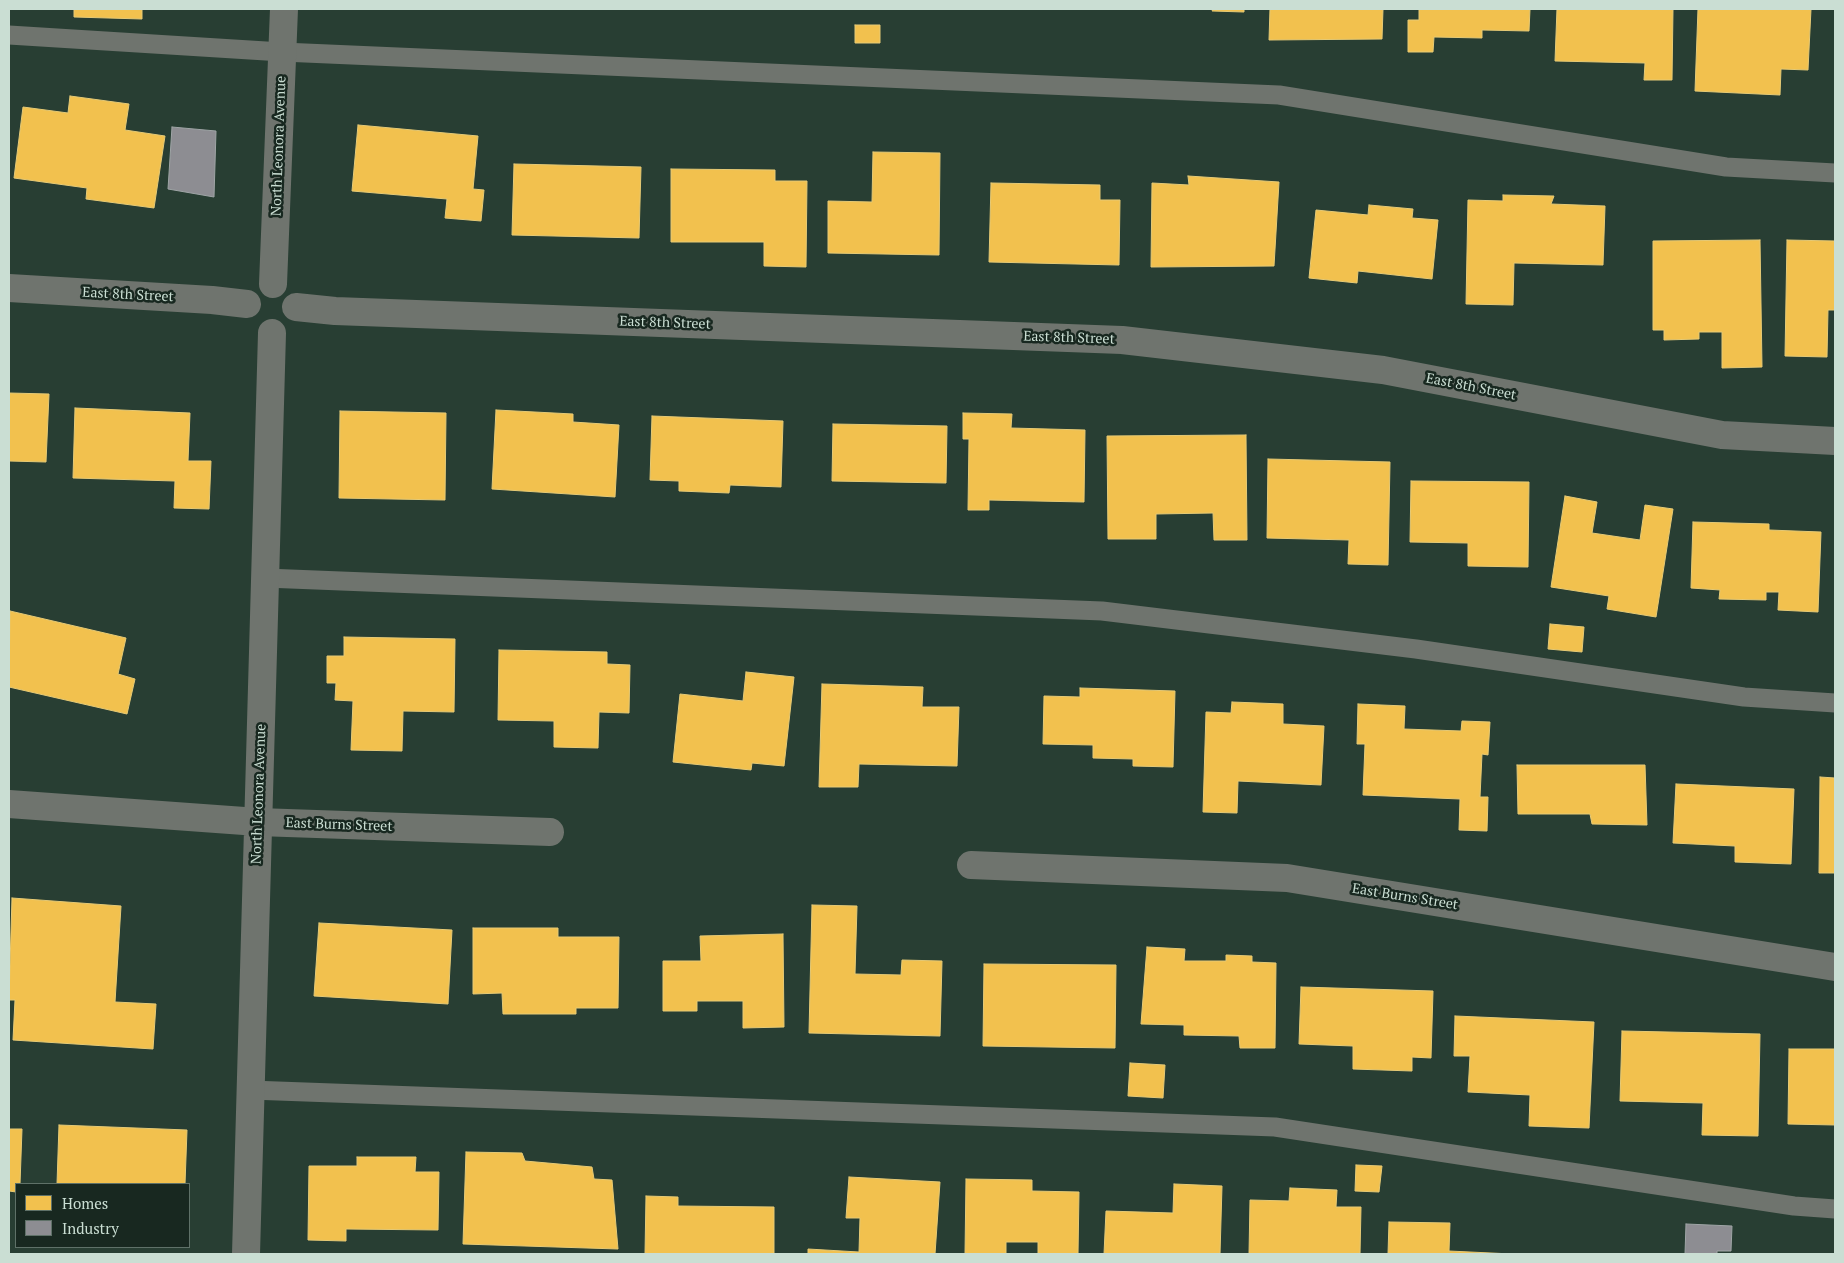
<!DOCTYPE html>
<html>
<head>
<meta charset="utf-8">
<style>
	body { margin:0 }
	#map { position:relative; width:1844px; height:1263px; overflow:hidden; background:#283e33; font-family:"PT Serif",serif }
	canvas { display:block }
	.frame { position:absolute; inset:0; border:10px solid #caded3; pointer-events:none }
	.legend { position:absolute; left:15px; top:1183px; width:175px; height:65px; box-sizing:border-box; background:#182820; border:1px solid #5f7168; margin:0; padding:6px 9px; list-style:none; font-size:15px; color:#caded3 }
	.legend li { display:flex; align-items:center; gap:10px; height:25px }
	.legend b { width:25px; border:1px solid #5f7168 }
</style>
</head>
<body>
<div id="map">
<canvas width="1844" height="1263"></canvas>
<div class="frame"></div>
<ul class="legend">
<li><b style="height:14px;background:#f2c14e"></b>Homes</li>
<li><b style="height:14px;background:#8d8d92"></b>Industry</li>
</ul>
</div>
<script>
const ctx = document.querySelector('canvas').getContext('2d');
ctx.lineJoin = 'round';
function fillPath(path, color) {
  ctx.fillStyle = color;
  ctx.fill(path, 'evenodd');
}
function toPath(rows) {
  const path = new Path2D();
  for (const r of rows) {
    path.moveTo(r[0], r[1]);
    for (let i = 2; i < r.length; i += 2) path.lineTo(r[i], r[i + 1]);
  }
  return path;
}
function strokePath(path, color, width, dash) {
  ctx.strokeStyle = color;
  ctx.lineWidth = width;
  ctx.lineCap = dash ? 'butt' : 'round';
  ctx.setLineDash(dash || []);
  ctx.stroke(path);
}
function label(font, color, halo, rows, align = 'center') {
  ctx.font = font + ' "PT Serif",serif';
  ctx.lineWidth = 5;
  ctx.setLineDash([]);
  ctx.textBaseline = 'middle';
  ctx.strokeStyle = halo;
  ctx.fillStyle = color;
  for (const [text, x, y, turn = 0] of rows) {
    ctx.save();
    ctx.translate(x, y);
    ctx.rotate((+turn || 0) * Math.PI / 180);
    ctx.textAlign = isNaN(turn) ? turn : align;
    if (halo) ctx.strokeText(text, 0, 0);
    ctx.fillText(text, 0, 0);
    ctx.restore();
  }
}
const homes = toPath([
	[74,9,142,9,142,19,74,17,74,9],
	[1213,9,1244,9,1244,12,1212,11,1213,9],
	[1270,9,1383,9,1382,39,1269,40,1270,9],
	[1419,9,1530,9,1529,31,1482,30,1482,38,1434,37,1433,52,1408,52,1408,20,1419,20,1419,9],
	[1557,9,1673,9,1672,80,1644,80,1645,63,1555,61,1557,9],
	[1698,9,1811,9,1808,70,1781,69,1780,95,1695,91,1698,9],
	[855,25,880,25,880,43,855,43,855,25],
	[70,96,129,104,125,130,165,136,154,208,86,199,87,188,14,178,23,107,68,113,70,96],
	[358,125,478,136,473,189,484,190,481,221,445,218,447,199,352,191,358,125],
	[873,152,940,153,939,255,828,253,828,201,872,202,873,152],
	[514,164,641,167,639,238,512,235,514,164],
	[671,169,775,170,775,181,807,181,806,267,764,266,764,242,671,242,671,169],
	[1188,176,1279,182,1274,266,1151,267,1152,183,1189,185,1188,176],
	[991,183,1100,185,1100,200,1120,200,1119,265,989,262,991,183],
	[1503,195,1554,196,1551,204,1605,206,1603,265,1514,263,1513,305,1466,304,1468,200,1503,201,1503,195],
	[1369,205,1413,209,1412,218,1438,220,1432,279,1358,271,1357,283,1309,278,1316,210,1368,215,1369,205],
	[1760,240,1762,367,1722,368,1722,332,1699,332,1699,339,1664,340,1664,330,1653,330,1653,241,1760,240],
	[1787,240,1835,241,1835,310,1828,310,1827,357,1785,356,1787,240],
	[9,393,49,394,46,462,9,461,9,393],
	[75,408,190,413,188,461,211,461,209,509,174,508,175,481,73,478,75,408],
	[496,410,573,414,573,422,619,425,615,497,492,489,496,410],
	[340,411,446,413,445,500,339,498,340,411],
	[963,413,1012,414,1011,428,1085,430,1084,502,989,500,989,510,968,510,969,439,963,439,963,413],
	[652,416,783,421,781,487,730,485,729,493,679,491,679,481,650,480,652,416],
	[833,424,947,426,946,483,832,481,833,424],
	[1246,435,1247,540,1214,540,1213,513,1156,514,1156,539,1108,539,1107,436,1246,435],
	[1268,459,1390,462,1388,565,1348,564,1349,540,1267,538,1268,459],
	[1411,481,1529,482,1528,567,1468,566,1468,543,1410,542,1411,481],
	[1565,496,1597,502,1592,533,1640,540,1645,505,1673,509,1656,617,1607,609,1609,596,1551,587,1565,496],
	[1693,522,1769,524,1769,530,1821,532,1818,612,1778,610,1779,592,1766,592,1766,600,1719,599,1720,590,1691,588,1693,522],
	[10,611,126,638,118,674,135,679,127,714,9,687,10,611],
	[1550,624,1584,627,1582,652,1548,649,1550,624],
	[344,637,455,639,454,712,403,711,402,751,351,750,353,701,335,700,336,683,327,683,327,656,344,656,344,637],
	[499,650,607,652,607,664,630,665,629,713,599,712,598,748,554,747,554,721,498,720,499,650],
	[746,672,794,677,784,766,752,763,751,770,673,762,680,694,743,701,746,672],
	[822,684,923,687,922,707,959,707,957,766,859,764,858,787,819,787,822,684],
	[1080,688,1175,691,1173,767,1133,766,1133,759,1093,758,1093,745,1043,744,1044,696,1080,697,1080,688],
	[1232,702,1283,704,1283,724,1324,726,1321,785,1238,781,1237,813,1203,812,1206,712,1231,713,1232,702],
	[1358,704,1405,706,1404,729,1461,731,1462,721,1490,722,1488,755,1482,754,1480,797,1488,797,1487,831,1459,830,1460,799,1363,795,1365,744,1357,744,1358,704],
	[1517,765,1645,765,1647,825,1592,824,1590,814,1518,814,1517,765],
	[1820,777,1835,778,1835,873,1819,873,1820,777],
	[1676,784,1794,789,1791,864,1735,862,1735,846,1673,843,1676,784],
	[12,898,121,906,115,1002,156,1004,153,1049,13,1040,15,1000,9,1000,12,898],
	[812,905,857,906,855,974,901,975,902,960,942,961,940,1036,809,1033,812,905],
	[319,923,452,930,448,1004,314,996,319,923],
	[473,928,558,928,558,937,619,937,618,1008,576,1008,576,1014,503,1014,502,993,473,994,473,928],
	[783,934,784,1027,743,1028,743,1001,697,1001,697,1011,663,1011,663,961,701,961,700,936,783,934],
	[1147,947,1185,949,1184,961,1226,961,1226,955,1252,956,1252,962,1276,963,1275,1048,1240,1048,1239,1036,1184,1035,1184,1025,1141,1024,1147,947],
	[984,964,1116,965,1115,1048,983,1046,984,964],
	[1301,987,1433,991,1431,1058,1412,1057,1412,1071,1353,1069,1353,1046,1299,1044,1301,987],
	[1455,1016,1594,1022,1589,1128,1529,1126,1530,1095,1468,1092,1470,1056,1454,1056,1455,1016],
	[1622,1031,1760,1034,1758,1136,1702,1135,1703,1103,1620,1101,1622,1031],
	[1789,1049,1835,1049,1835,1125,1788,1124,1789,1049],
	[1130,1063,1165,1065,1163,1098,1128,1096,1130,1063],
	[59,1125,187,1130,185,1184,57,1184,59,1125],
	[9,1129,22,1129,20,1184,16,1184,16,1192,9,1191,9,1129],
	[466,1152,522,1153,525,1161,592,1167,594,1179,612,1180,618,1249,463,1244,466,1152],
	[357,1157,416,1157,415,1172,439,1172,438,1230,346,1229,346,1241,308,1240,309,1166,357,1166,357,1157],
	[1356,1165,1382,1166,1379,1192,1355,1191,1356,1165],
	[849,1177,940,1182,935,1254,808,1254,808,1249,859,1252,860,1218,846,1218,849,1177],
	[966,1179,1032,1180,1032,1191,1079,1192,1078,1254,1038,1254,1038,1242,1006,1242,1006,1254,965,1254,966,1179],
	[1174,1184,1222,1186,1220,1254,1104,1254,1106,1211,1173,1213,1174,1184],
	[1290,1188,1337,1190,1336,1207,1361,1207,1360,1254,1249,1254,1250,1200,1289,1201,1290,1188],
	[646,1196,678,1197,678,1206,774,1207,774,1254,645,1254,646,1196],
	[1389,1222,1450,1223,1449,1251,1512,1254,1388,1254,1389,1222]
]);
const industry = toPath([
	[172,127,216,131,214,197,168,189,172,127],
	[1686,1224,1732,1226,1731,1251,1717,1251,1717,1254,1685,1254,1686,1224]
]);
const lane = toPath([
	[9,35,282,52,1279,95,1726,167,1835,173],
	[265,578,1102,611,1416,649,1744,697,1835,703],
	[250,1090,1275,1127,1794,1206,1835,1209]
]);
const street = toPath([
	[273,284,284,9],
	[9,288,212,300,247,304],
	[296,307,335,311,1122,340,1383,370,1722,435,1835,441],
	[9,804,258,822,550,832],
	[971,865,1287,878,1835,967],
	[246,1254,272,333]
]);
const streetNames = [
	["North Leonora Avenue",279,146,-88],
	["East 8th Street",128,295,3],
	["East 8th Street",665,323,2],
	["East 8th Street",1069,338,2],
	["East 8th Street",1471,387,11],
	["North Leonora Avenue",259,794,-88],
	["East Burns Street",339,825,2],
	["East Burns Street",1405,897,9]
];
fillPath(homes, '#f2c14e');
strokePath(homes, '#e6ca76', 1);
fillPath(industry, '#8d8d92');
strokePath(industry, '#9fa5a6', 1);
strokePath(lane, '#6f746e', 19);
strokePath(street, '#6f746e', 28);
label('14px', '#caded3', '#182820', streetNames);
</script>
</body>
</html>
